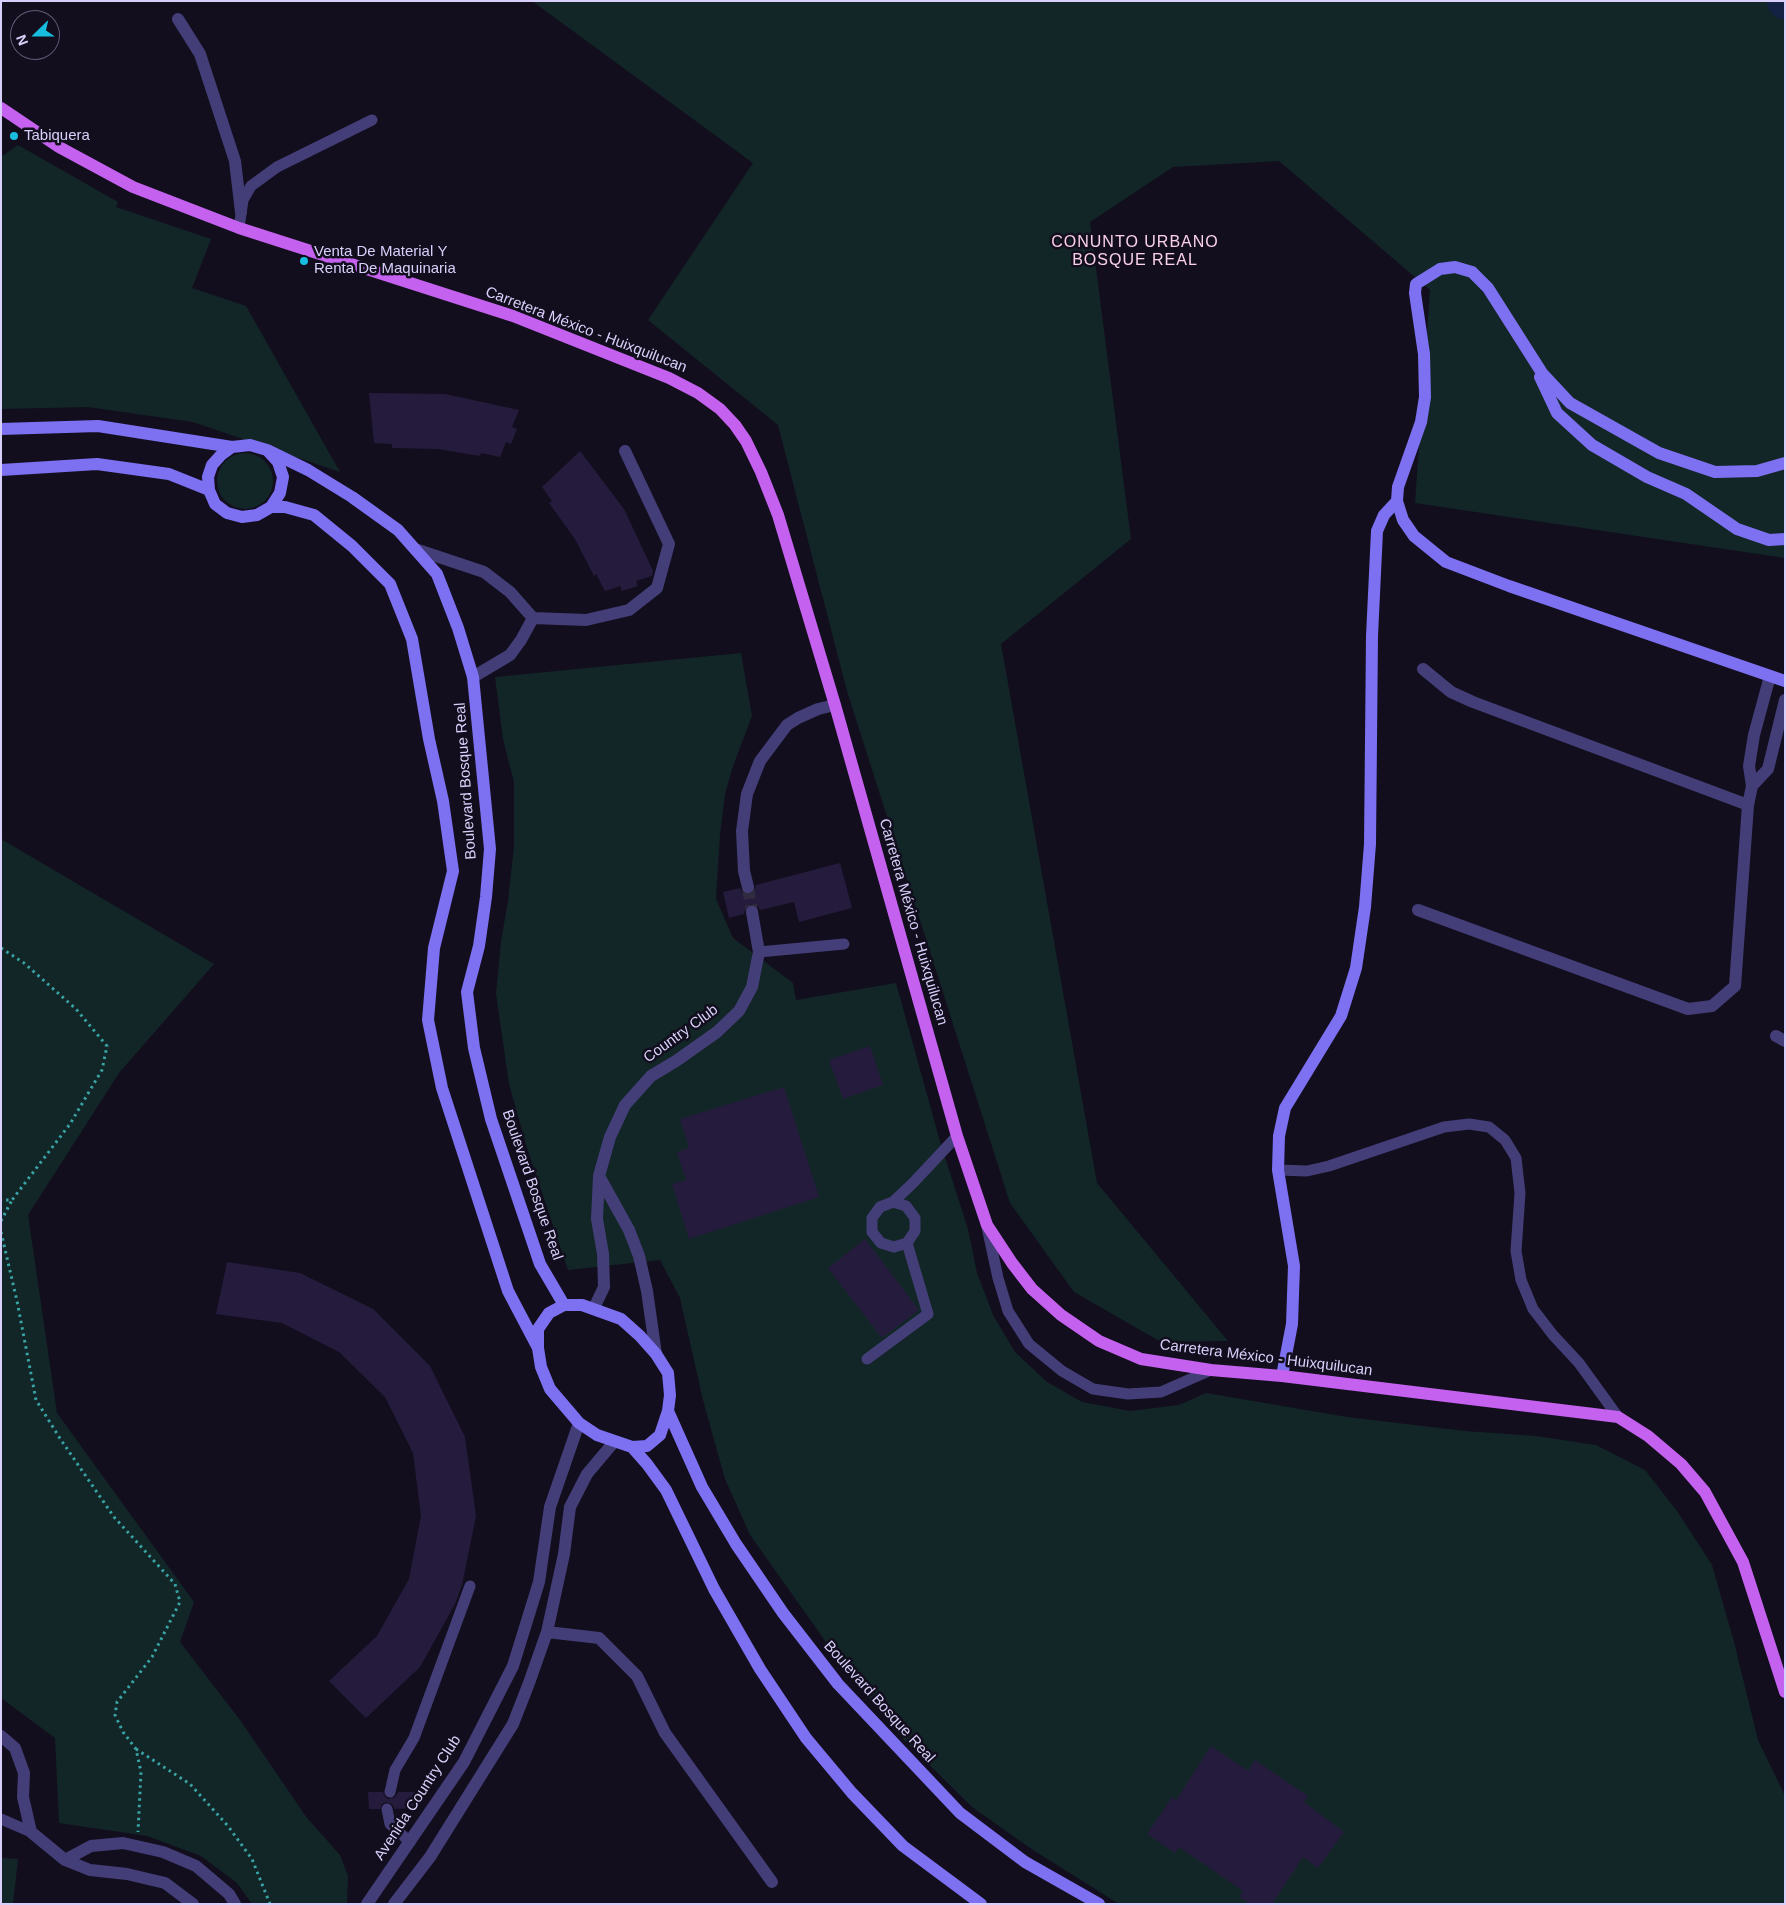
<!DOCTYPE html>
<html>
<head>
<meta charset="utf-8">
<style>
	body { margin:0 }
	#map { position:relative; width:1786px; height:1905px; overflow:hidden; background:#120e1e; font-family:Helvetica,sans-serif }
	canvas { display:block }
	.frame { position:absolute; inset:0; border:2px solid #d8d0fa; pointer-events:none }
	.north { position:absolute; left:10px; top:10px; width:50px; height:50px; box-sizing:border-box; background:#120e1e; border:1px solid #615c76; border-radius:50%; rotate:248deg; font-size:14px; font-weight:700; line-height:20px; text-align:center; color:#d8d0fa }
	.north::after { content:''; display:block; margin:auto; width:18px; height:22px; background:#17bddf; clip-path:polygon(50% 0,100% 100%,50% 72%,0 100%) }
</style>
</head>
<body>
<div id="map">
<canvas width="1786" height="1905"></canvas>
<div class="frame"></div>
<div class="north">N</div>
</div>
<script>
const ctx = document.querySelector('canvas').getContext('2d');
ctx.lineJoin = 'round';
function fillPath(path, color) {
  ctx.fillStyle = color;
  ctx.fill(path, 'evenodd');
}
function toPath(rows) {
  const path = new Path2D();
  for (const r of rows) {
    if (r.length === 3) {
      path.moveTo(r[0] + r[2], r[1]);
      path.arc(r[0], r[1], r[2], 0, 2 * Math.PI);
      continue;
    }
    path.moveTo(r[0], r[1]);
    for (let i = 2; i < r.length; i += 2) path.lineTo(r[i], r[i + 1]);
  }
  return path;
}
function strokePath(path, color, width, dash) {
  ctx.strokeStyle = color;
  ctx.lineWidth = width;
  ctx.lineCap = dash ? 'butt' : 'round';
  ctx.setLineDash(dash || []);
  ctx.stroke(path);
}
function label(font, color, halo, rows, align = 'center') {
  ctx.font = font + ' Helvetica,sans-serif';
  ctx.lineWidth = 5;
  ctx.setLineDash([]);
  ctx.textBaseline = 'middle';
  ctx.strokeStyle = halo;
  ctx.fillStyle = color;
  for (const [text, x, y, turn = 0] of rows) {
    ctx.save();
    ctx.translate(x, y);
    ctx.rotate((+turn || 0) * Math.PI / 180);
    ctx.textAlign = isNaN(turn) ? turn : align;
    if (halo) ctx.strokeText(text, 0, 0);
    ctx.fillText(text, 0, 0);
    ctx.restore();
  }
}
const green = toPath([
	[532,1,1770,1,1785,18,1785,558,1415,503,1430,290,1279,161,1173,167,1090,222,1131,539,1001,644,1097,1183,1228,1341,1161,1342,1074,1292,1010,1203,847,691,778,425,648,320,753,163],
	[18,145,118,202,116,207,211,239,192,288,246,306,340,472,193,422,88,407,1,409,1,157],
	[245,481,28],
	[741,653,752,716,733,766,725,794,720,835,716,899,733,938,793,983,796,1000,896,983,941,1145,968,1229,977,1273,993,1315,1015,1352,1047,1382,1082,1402,1130,1411,1179,1405,1206,1393,1347,1417,1465,1431,1536,1436,1596,1445,1645,1470,1677,1511,1712,1565,1734,1642,1758,1740,1785,1796,1785,1904,1119,1904,1030,1848,972,1807,902,1738,848,1673,750,1535,725,1479,703,1400,680,1298,660,1260,568,1270,527,1148,509,1084,496,994,501,941,508,901,514,846,514,782,503,739,495,677],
	[1,839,214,964,119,1073,28,1215,57,1413,194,1602,180,1642,240,1720,307,1818,340,1855,348,1876,347,1904,252,1904,237,1883,201,1856,147,1836,59,1823,55,1738,1,1698],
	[1,1858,18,1859,13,1904,1,1904]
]);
const river = toPath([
	[1784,1,1785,2]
]);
const building = toPath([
	[369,393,445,394,519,410,512,427,517,429,511,444,506,442,500,457,481,453,480,456,438,449,392,448,392,444,374,443],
	[580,451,624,509,653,571,652,576,636,581,638,586,622,591,620,586,605,591,596,574,594,576,575,539,549,503,552,501,542,487],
	[840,863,852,908,799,922,794,902,760,910,758,906,751,904,745,909,744,914,729,918,723,892,740,888,743,893,749,895,754,892,756,885],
	[870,1046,883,1085,843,1099,829,1060],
	[784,1087,819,1197,689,1239,672,1184,686,1180,677,1152,689,1148,680,1119],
	[865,1239,919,1310,882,1338,828,1268],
	[227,1262,300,1273,373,1309,430,1366,465,1437,476,1516,462,1585,455,1604,420,1667,366,1718,329,1681,377,1636,409,1579,421,1516,413,1453,385,1397,339,1352,282,1323,216,1314],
	[1211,1746,1248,1771,1255,1760,1308,1796,1304,1802,1344,1832,1318,1868,1303,1857,1272,1904,1250,1904,1239,1896,1243,1891,1179,1847,1175,1853,1147,1834,1172,1797,1176,1800],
	[368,1792,383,1792,385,1797,389,1799,395,1797,398,1792,415,1792,415,1808,395,1809,392,1804,386,1802,382,1804,380,1809,369,1809]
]);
const streetTunnel = toPath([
	[748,887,752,912]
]);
const path = toPath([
	[1,948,24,963,76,1009,107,1046,102,1070,70,1124,12,1200,1,1200],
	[1,1221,12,1200],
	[1,1232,17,1301,36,1400,61,1440,114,1517,175,1584,180,1602,152,1657,117,1702,115,1715,123,1732,136,1749,141,1772,138,1832],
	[136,1749,190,1784,228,1826,252,1859,270,1904]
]);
const lane = toPath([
	[239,228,243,200,251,186,277,167,372,120],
	[759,952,844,944],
	[1278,1170,1307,1171,1329,1166,1444,1127,1469,1124,1489,1127,1505,1140,1516,1158,1520,1193,1516,1251,1521,1280,1533,1309,1553,1335,1579,1363,1618,1417],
	[893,1202,906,1206,915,1218,915,1231,907,1243,894,1247,881,1243,872,1232,872,1218,880,1207,893,1202,913,1183,957,1136],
	[987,1227,998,1278,1008,1311,1029,1344,1062,1371,1093,1389,1128,1394,1161,1392,1211,1370],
	[867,1359,928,1314,907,1243],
	[390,1792,395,1770,414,1738,470,1586],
	[387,1809,390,1824,410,1842],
	[1,1819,31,1832]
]);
const street = toPath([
	[178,19,200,54,235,161,241,212],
	[415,549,484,572,510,592,533,618,586,620,629,610,657,588,669,544,625,451],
	[1423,669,1451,692,1473,702,1748,805],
	[473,677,510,655,521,640,533,618],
	[1752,786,1768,769,1785,700],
	[748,887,744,871,742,831,747,794,760,761,787,725,798,718,818,709,835,705],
	[1418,910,1688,1009,1712,1006,1735,986,1748,805,1752,786,1749,766,1754,735,1770,676],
	[1776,1036,1785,1041],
	[599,1176,629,1230,639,1256,647,1291,656,1354],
	[594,1308,604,1287,603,1254,597,1219,599,1176,610,1137,625,1105,651,1076,676,1061,717,1032,739,1011,752,987,759,952,752,912],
	[547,1632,599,1638,637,1676,665,1733,772,1882],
	[1,1736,15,1748,24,1773,23,1797,31,1832,65,1860,90,1870,127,1874,165,1883,193,1904],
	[65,1860,91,1846,123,1843,163,1852,196,1866,229,1894,235,1904],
	[367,1904,464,1762,513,1666,539,1582,550,1507,579,1423],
	[394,1904,430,1857,513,1724,529,1683,547,1632,564,1554,570,1507,587,1474,614,1442]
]);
const secondary = toPath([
	[1540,377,1557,413,1592,445,1647,477,1686,494,1737,529,1769,540,1785,539],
	[1,429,98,426,232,447],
	[250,445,267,450,278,462,283,477,280,493,271,507,257,515,242,517,227,513,215,504,209,490,208,477,212,465,221,455,232,447,250,445],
	[267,450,308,470,352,497,398,530,437,574,458,628,473,677,490,849,486,897,479,946,467,992,474,1048,491,1119,540,1264,564,1305],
	[1785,463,1757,471,1715,472,1659,453,1570,403,1542,373,1488,288,1472,272,1455,267,1440,269,1416,284,1415,293,1424,354,1425,397,1421,422,1398,487,1397,501,1403,520,1414,536,1446,562,1509,586,1785,681],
	[1,470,97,464,169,474,209,490],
	[271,507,285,507,314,515,352,546,390,584,412,639,429,739,443,801,453,871,434,948,428,1020,442,1088,508,1291,538,1348],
	[564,1305,582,1305,621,1319,640,1336,656,1354,668,1373,670,1395,668,1411,660,1435,647,1446,632,1447,597,1435,579,1423,550,1389,541,1367,538,1348,538,1329,549,1313,564,1305],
	[1282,1376,1292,1324,1294,1266,1278,1170,1279,1136,1285,1108,1341,1016,1356,968,1365,907,1370,844,1372,636,1377,531,1384,515,1397,501],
	[668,1411,702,1487,736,1544,783,1613,838,1684,960,1813,1025,1862,1099,1904],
	[632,1447,647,1464,666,1490,714,1589,760,1669,806,1738,852,1793,903,1846,981,1904]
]);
const primary = toPath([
	[1,108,59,147,133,187,239,228,513,316,669,378,698,393,720,409,735,425,746,441,761,472,778,515,835,705,957,1136,987,1225,1012,1263,1032,1289,1061,1315,1099,1341,1141,1359,1211,1370,1282,1376,1618,1417,1648,1436,1681,1464,1705,1492,1743,1562,1785,1692]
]);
const markers = [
	[14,136,5,"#17bddf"],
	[304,261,5,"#17bddf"]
];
const poiNames = [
	["Tabiquera",24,136],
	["Venta De Material Y",314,252],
	["Renta De Maquinaria",314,269]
];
const streetNames = [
	["Carretera México - Huixquilucan",586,330,21],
	["Boulevard Bosque Real",466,781,-94],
	["Carretera México - Huixquilucan",913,922,74],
	["Country Club",681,1034,-36],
	["Boulevard Bosque Real",532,1185,71],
	["Carretera México - Huixquilucan",1266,1358,7],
	["Boulevard Bosque Real",879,1702,48],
	["Avenida Country Club",418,1798,-57]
];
const neighbourhoodNames = [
	["CONUNTO URBANO",1135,243],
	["BOSQUE REAL",1135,261]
];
fillPath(green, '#122627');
strokePath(river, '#132242', 35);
fillPath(building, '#251c3d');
strokePath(streetTunnel, '#302b3f', 12, [12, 6]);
strokePath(path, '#39a3a5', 3, [2.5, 4]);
strokePath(lane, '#443e78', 11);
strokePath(street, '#443e78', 12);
strokePath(secondary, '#7d70f1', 12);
strokePath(primary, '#c462ef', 12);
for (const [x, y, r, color] of markers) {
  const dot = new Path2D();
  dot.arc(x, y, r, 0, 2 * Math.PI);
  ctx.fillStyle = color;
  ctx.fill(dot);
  strokePath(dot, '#120e1e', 2);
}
label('15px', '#d8d0fa', '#120e1e', poiNames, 'left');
label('15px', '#d8d0fa', '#120e1e', streetNames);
ctx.letterSpacing = '1px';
label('16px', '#fad1e9', '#120e1e', neighbourhoodNames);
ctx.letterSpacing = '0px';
</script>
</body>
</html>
